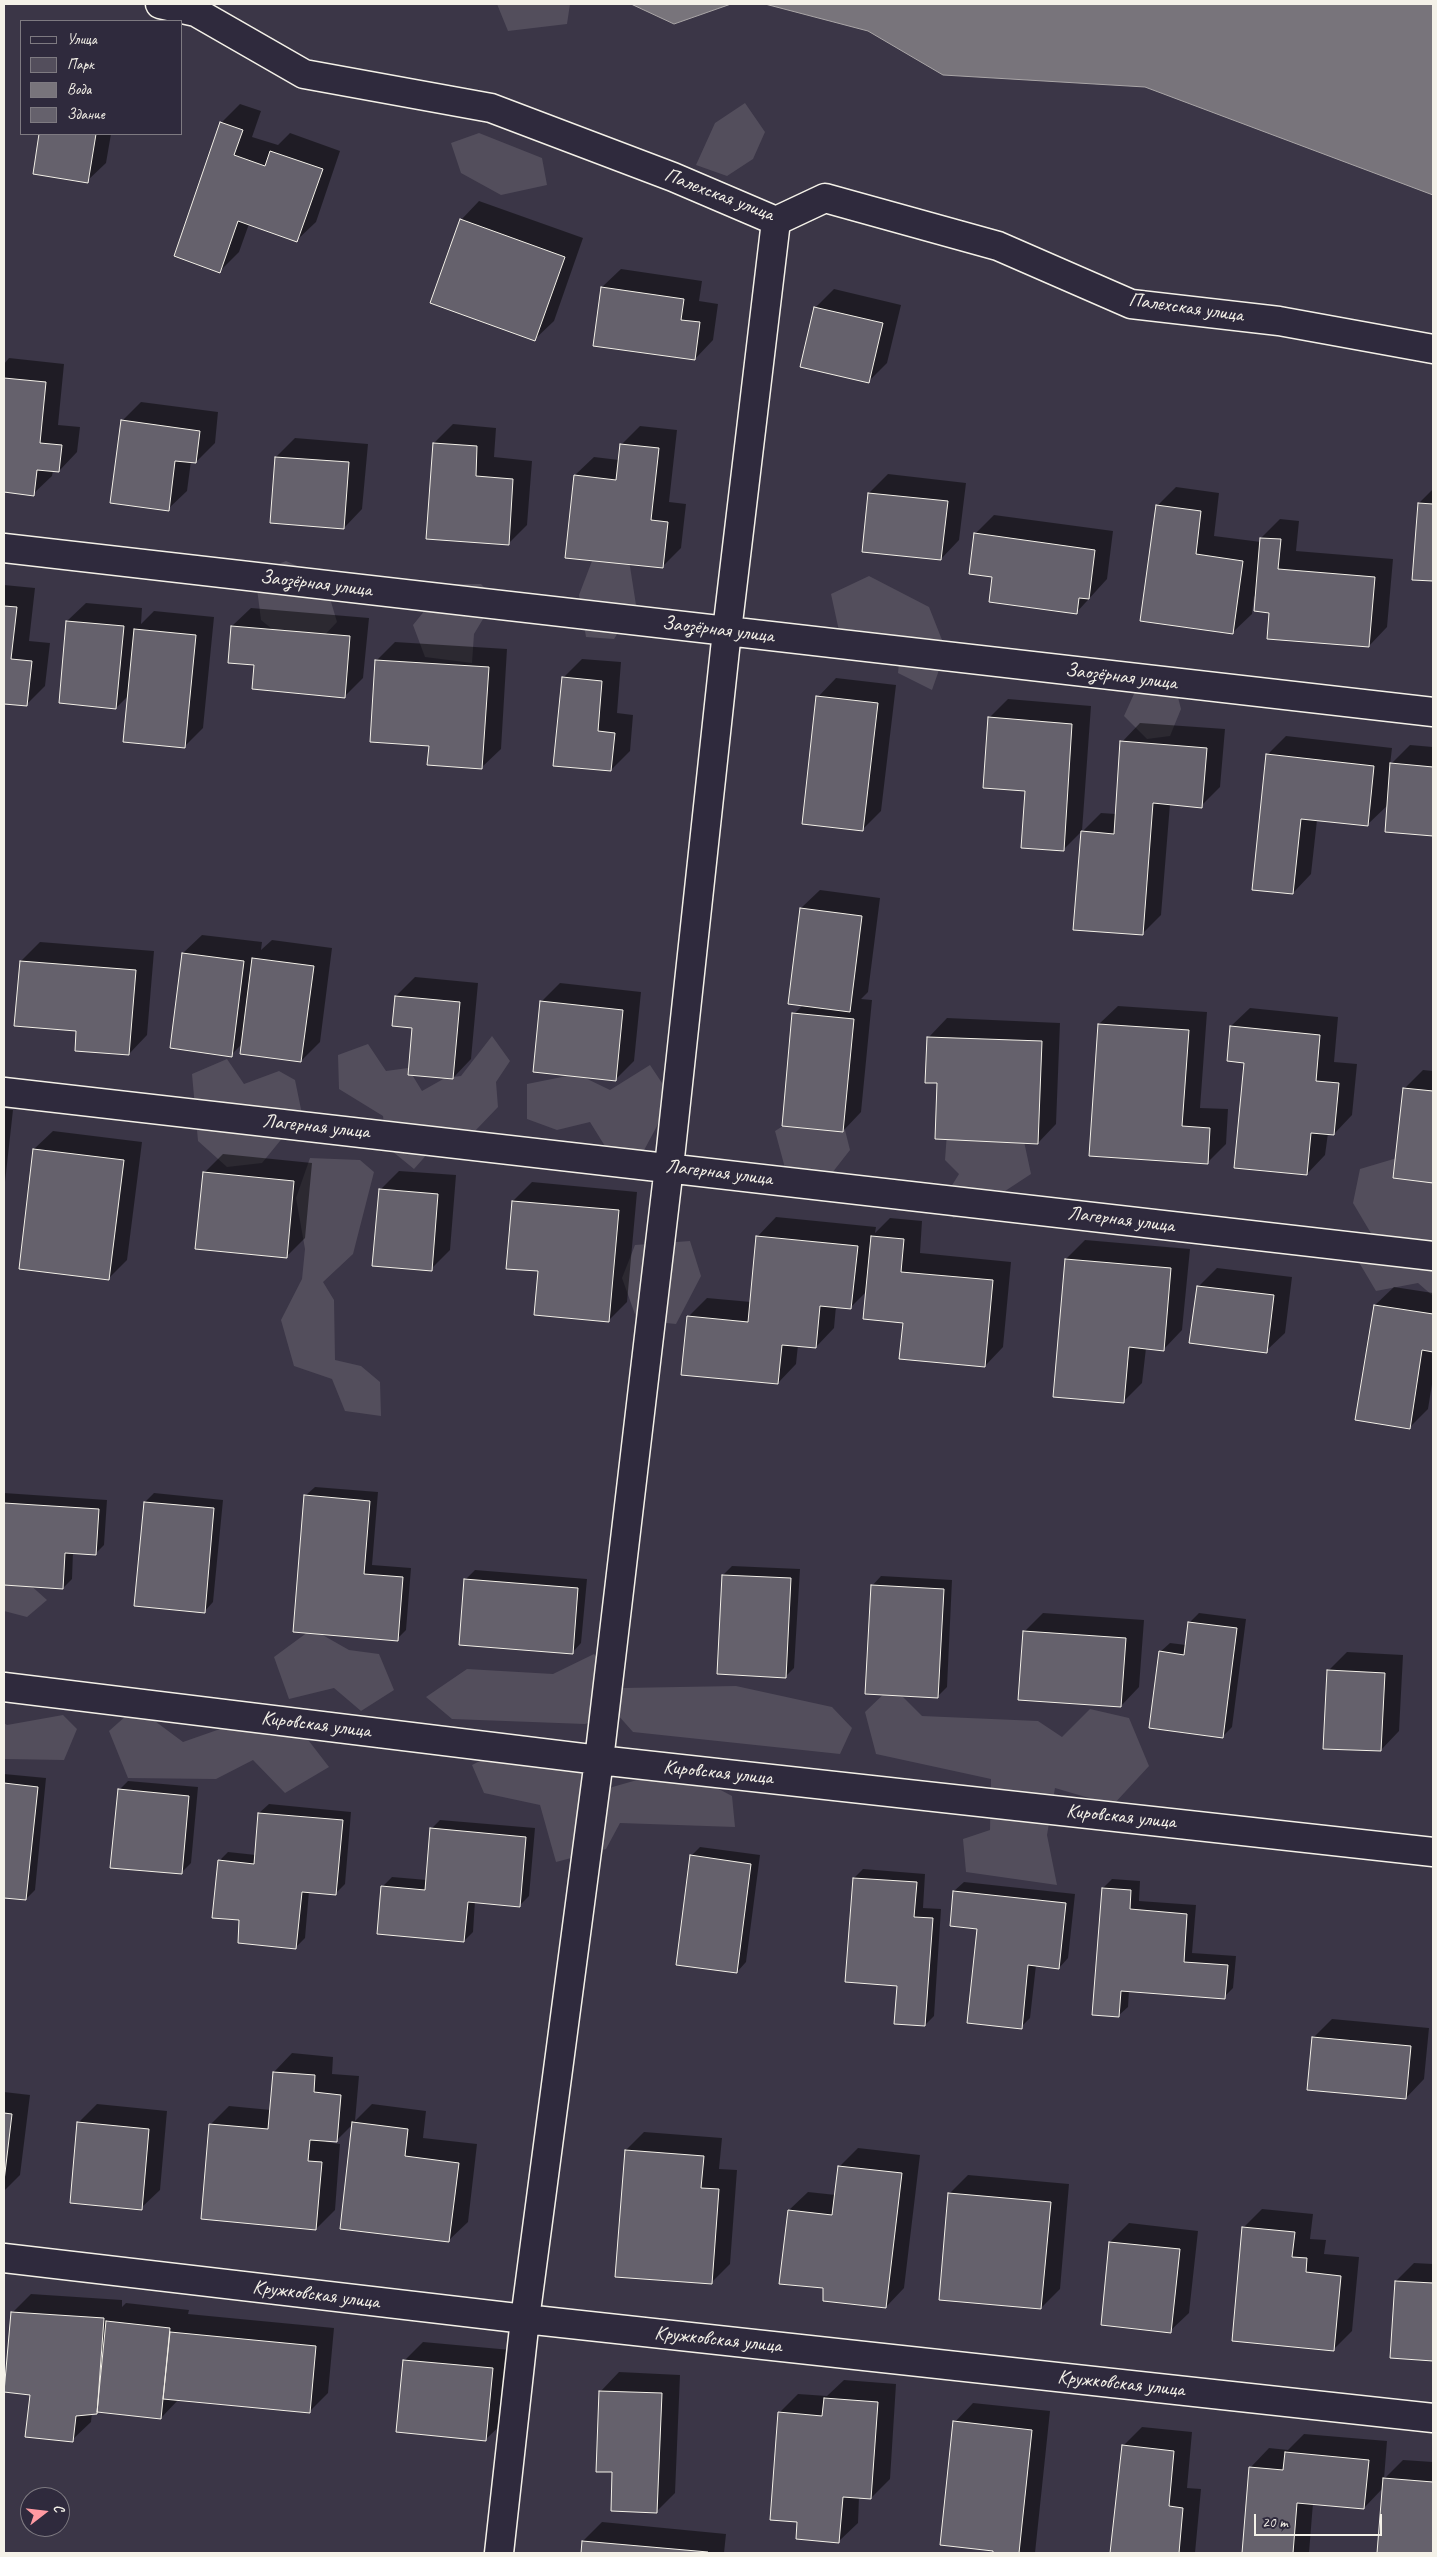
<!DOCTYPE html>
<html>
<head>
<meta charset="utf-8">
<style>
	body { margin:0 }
	#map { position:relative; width:1437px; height:2557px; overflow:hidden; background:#3b3647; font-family:Caveat,sans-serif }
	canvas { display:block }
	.frame { position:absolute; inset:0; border:5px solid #f4f1e8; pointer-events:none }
	.legend { position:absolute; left:20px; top:20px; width:162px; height:115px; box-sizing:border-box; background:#2f2a3d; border:1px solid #7e7a81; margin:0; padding:6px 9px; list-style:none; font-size:15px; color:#f4f1e8 }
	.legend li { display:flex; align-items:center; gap:10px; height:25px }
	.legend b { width:25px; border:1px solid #7e7a81 }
	.north { position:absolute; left:20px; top:2487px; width:50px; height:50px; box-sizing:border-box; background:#2f2a3d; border:1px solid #7e7a81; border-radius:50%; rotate:74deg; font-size:14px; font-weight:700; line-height:20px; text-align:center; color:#f4f1e8 }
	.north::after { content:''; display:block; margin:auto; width:18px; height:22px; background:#ff9aa2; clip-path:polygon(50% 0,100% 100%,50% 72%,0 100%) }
	.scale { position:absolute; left:1254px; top:2514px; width:128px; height:22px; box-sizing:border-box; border:2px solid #f4f1e8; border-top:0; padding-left:6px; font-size:15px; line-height:18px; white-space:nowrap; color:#f4f1e8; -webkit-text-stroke:4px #2f2a3d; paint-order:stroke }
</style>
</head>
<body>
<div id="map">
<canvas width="1437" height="2557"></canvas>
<div class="frame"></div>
<ul class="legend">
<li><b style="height:6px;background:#2f2a3d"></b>Улица</li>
<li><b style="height:14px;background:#534e5c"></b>Парк</li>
<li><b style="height:14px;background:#78747b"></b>Вода</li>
<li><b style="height:14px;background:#65616c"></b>Здание</li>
</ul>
<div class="north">С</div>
<div class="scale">20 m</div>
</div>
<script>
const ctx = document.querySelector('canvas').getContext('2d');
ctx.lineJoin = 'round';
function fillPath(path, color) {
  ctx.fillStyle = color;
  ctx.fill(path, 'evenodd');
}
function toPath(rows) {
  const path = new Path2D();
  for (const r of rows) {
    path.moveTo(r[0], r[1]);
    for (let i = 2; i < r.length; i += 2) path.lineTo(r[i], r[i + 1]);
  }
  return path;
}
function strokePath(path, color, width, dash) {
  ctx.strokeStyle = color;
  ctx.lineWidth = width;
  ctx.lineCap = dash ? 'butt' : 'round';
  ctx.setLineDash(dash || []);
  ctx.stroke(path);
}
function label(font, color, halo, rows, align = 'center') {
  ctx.font = font + ' Caveat,sans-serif';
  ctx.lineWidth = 4.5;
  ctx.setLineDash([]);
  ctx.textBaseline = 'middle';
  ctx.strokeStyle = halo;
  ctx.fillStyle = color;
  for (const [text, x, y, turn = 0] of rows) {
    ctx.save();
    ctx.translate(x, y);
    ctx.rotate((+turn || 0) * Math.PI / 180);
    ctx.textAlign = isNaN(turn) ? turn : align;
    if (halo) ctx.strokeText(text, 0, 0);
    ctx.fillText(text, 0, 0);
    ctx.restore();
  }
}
const green = toPath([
	[497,4,570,4,567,24,508,31],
	[745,103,765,132,753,159,727,176,696,165,715,123],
	[479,133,542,158,547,185,501,195,461,173,451,143],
	[629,560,636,605,614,639,586,637,579,595,592,561],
	[286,561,324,578,337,622,305,656,261,620,255,573],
	[869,576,929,607,946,650,932,690,898,673,901,641,839,631,831,594],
	[446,584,481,584,495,599,474,634,472,663,425,657,413,625],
	[1143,674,1173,678,1181,709,1170,736,1147,739,1124,716],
	[492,1036,510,1061,496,1082,498,1107,475,1131,446,1133,414,1169,387,1147,383,1116,339,1089,338,1055,368,1044,386,1071,408,1068,422,1091,445,1078,461,1076],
	[227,1059,244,1084,279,1071,295,1080,302,1114,262,1163,227,1167,198,1141,192,1074],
	[650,1065,672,1098,642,1154,608,1151,590,1122,557,1130,527,1119,527,1084,577,1074,610,1090],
	[805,1112,844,1126,850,1150,832,1173,785,1168,775,1131],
	[1022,1132,1031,1174,999,1195,989,1212,953,1218,946,1195,959,1174,945,1160,947,1133],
	[1407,1155,1433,1176,1433,1296,1418,1283,1376,1291,1354,1254,1372,1235,1353,1203,1360,1169],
	[310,1158,360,1160,374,1172,353,1254,323,1282,334,1300,335,1360,361,1366,380,1382,381,1416,345,1411,332,1379,294,1366,281,1320,302,1279,305,1249,296,1198],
	[690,1241,701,1276,676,1324,637,1320,622,1278,635,1245],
	[4,1565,9,1566,47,1600,27,1617,4,1611],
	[312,1629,349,1650,379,1654,394,1690,361,1711,334,1688,289,1699,274,1657],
	[594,1654,623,1688,736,1686,832,1707,852,1728,840,1754,633,1732,617,1714,585,1724,452,1719,426,1697,467,1669,553,1674],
	[892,1686,922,1716,1038,1721,1062,1737,1090,1709,1129,1718,1149,1766,1113,1805,1055,1788,1047,1835,1057,1885,966,1872,963,1839,990,1830,991,1779,876,1754,865,1712],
	[136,1707,183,1742,240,1722,270,1736,302,1732,329,1767,285,1793,253,1760,216,1779,128,1778,109,1731],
	[63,1715,77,1729,64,1760,4,1759,4,1723,7,1725],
	[503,1749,582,1765,609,1788,679,1768,732,1796,735,1827,620,1823,606,1849,556,1862,540,1805,484,1793,472,1765]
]);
const water = toPath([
	[631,4,731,4,674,24,631,4],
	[765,4,1433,4,1433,195,1145,87,943,75,868,31,765,4]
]);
const shadow = toPath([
	[240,104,261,111,252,137,278,145,290,133,340,151,316,222,297,240,249,224,239,252,220,271,221,123],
	[41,134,111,134,106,163,87,181,35,173],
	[479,201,583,238,554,321,535,339,461,220],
	[621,269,702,281,699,301,718,304,713,340,695,359,602,287],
	[834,289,901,305,887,363,868,382,815,308],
	[9,358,64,364,58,425,80,427,77,452,59,471,53,470,52,476,33,494,4,491,4,364],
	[141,402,218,412,215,443,196,462,191,461,187,491,168,509,122,421],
	[453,424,496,428,494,457,532,461,527,525,508,544,434,443],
	[640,426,677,430,669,502,686,504,681,548,662,567,575,475,594,457,619,460,621,445],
	[295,438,368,444,362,509,344,528,271,522,276,457],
	[888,474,966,483,959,540,941,559,869,493],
	[1176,487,1219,493,1214,536,1261,542,1261,538,1280,519,1299,521,1296,551,1393,559,1387,627,1369,646,1270,612,1254,596,1252,614,1233,632,1157,506],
	[1433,489,1433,580,1413,578,1419,503],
	[994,515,1113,531,1107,579,1076,613,993,576,975,534],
	[4,585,35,588,29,641,50,643,45,686,26,705,4,702],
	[86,603,142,608,141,624,154,611,214,617,203,728,184,747,129,695,116,708,67,621],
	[251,608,369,618,363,678,345,696,255,664,232,626],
	[395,642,507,649,501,749,482,767,430,745,376,661],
	[582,659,621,662,617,713,633,715,630,751,611,770,563,678],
	[836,678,896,685,881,811,862,830,818,697],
	[1008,699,1091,706,1082,831,1063,850,1027,790,989,718],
	[1140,723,1225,729,1220,787,1201,806,1170,804,1161,915,1142,934,1082,832,1101,813,1116,814,1122,742],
	[1286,736,1392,748,1390,765,1410,745,1433,747,1433,835,1386,831,1389,804,1367,825,1317,820,1311,874,1293,893,1267,755],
	[820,890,880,898,868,992,861,999,872,1000,861,1112,843,1131,794,1014,803,1005,801,908],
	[202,935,262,942,261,950,272,940,332,948,320,1042,301,1061,242,1044,231,1055,183,953],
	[40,942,154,951,147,1035,129,1054,78,1030,21,961],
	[415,977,478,983,471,1059,453,1078,414,1027,396,996],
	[560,983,641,992,634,1061,615,1080,541,1002],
	[1118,1006,1207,1012,1200,1108,1228,1109,1226,1144,1207,1163,1099,1024],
	[1250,1008,1338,1017,1334,1062,1357,1064,1352,1115,1334,1134,1328,1133,1325,1155,1307,1174,1246,1061,1231,1026],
	[947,1018,1060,1023,1056,1124,1038,1143,938,1082,929,1037],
	[1423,1070,1433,1071,1433,1181,1394,1177,1405,1088],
	[4,1109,13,1110,4,1191],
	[53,1131,142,1142,127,1260,109,1278,34,1149],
	[223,1154,312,1163,305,1238,286,1257,204,1173],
	[399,1171,456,1175,450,1250,431,1269,380,1190],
	[532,1182,637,1192,627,1302,608,1321,513,1201],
	[776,1217,876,1227,875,1233,890,1218,922,1221,920,1253,1011,1262,1003,1347,985,1366,904,1322,867,1291,851,1307,836,1306,834,1328,816,1347,798,1345,796,1364,778,1383,688,1317,707,1298,751,1302,758,1236],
	[1085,1240,1190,1249,1182,1330,1164,1349,1146,1348,1142,1383,1124,1401,1066,1259],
	[1217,1268,1292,1277,1285,1333,1266,1351,1198,1287],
	[1394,1287,1433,1293,1433,1378,1428,1409,1410,1427,1375,1305],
	[315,1487,378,1492,372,1565,411,1568,406,1630,397,1639,305,1496],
	[4,1493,107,1500,104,1545,95,1554,73,1552,72,1579,63,1588,4,1584],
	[154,1493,223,1500,213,1602,204,1612,145,1502],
	[732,1566,800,1569,794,1668,785,1677,723,1575],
	[475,1570,587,1579,581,1643,572,1653,466,1579],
	[881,1576,952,1580,947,1687,938,1696,872,1586],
	[1043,1613,1144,1620,1139,1687,1121,1706,1024,1632],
	[1199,1613,1246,1619,1232,1727,1223,1736,1160,1652,1170,1643,1186,1645,1190,1622],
	[1347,1652,1403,1655,1399,1731,1381,1750,1328,1671],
	[4,1774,46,1778,35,1890,26,1899,4,1897],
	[128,1781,198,1787,191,1863,182,1872,119,1790],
	[269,1804,351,1812,345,1884,335,1894,309,1891,305,1938,296,1947,241,1919,219,1861,228,1852,256,1855,259,1813],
	[440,1820,535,1828,529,1896,520,1905,475,1901,473,1932,464,1941,383,1886,392,1877,427,1880,431,1829],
	[700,1847,760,1855,746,1962,737,1972,691,1856],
	[863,1869,925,1874,923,1908,941,1909,934,2016,925,2025,898,1985,854,1878],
	[1112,1879,1140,1881,1139,1901,1196,1905,1192,1953,1236,1956,1233,1988,1224,1997,1129,1990,1128,2007,1118,2016,1103,1888],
	[964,1882,1075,1894,1068,1958,1059,1968,1036,1965,1030,2018,1021,2027,978,1928,954,1891],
	[1332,2019,1429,2028,1424,2079,1406,2098,1313,2038],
	[292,2053,333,2057,332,2074,359,2076,355,2121,372,2104,426,2111,423,2138,477,2144,468,2222,449,2240,353,2124,337,2140,326,2140,326,2142,340,2144,335,2210,316,2229,210,2125,229,2106,271,2110,274,2072],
	[4,2092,30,2095,20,2175,4,2191],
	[97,2104,167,2111,160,2190,141,2208,78,2123],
	[644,2132,722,2138,719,2169,737,2170,730,2264,711,2283,626,2150],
	[858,2148,920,2155,904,2288,886,2307,825,2287,789,2210,808,2192,836,2195,839,2167],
	[968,2175,1069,2184,1060,2289,1041,2308,949,2194],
	[1262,2209,1313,2214,1310,2239,1326,2240,1324,2254,1359,2257,1352,2331,1333,2350,1243,2228],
	[1129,2223,1198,2231,1189,2313,1170,2331,1102,2324,1110,2242],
	[1414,2263,1433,2264,1433,2360,1391,2357,1396,2281],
	[31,2294,122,2300,122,2307,126,2303,189,2310,188,2314,334,2328,328,2393,309,2412,179,2399,161,2418,92,2412,91,2422,72,2440,31,2393,12,2313],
	[423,2342,511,2350,505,2421,486,2439,404,2361],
	[619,2372,680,2375,675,2493,656,2512,601,2391],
	[844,2380,896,2384,890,2479,871,2498,859,2497,858,2523,839,2541,798,2521,779,2413,798,2394,827,2396],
	[973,2403,1050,2411,1035,2553,994,2553,955,2422],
	[1142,2427,1192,2432,1187,2488,1201,2489,1195,2553,1112,2553,1123,2446],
	[1304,2434,1387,2441,1384,2479,1403,2460,1433,2462,1433,2553,1378,2553,1383,2488,1364,2508,1313,2503,1309,2553,1243,2553,1251,2467,1269,2448,1288,2450],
	[602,2522,726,2534,724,2553,582,2553,583,2541]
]);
const building = toPath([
	[220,122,243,130,234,155,265,166,270,151,323,169,297,242,238,221,220,273,174,256,220,122],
	[39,134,96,134,88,183,33,174,39,134],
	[460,219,565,257,535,341,430,303,460,219],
	[601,287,684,299,681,320,700,322,695,360,593,346,601,287],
	[814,307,883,323,869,383,800,367,814,307],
	[4,378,46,382,40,443,62,445,59,472,37,470,34,496,4,492,4,378],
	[121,420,200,431,196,463,175,461,169,511,110,503,121,420],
	[433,443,477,446,476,476,513,479,509,545,426,539,433,443],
	[620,444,659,448,651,520,668,522,663,568,565,558,574,475,616,480,620,444],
	[275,457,349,462,344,529,270,523,275,457],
	[868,493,948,501,941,560,862,552,868,493],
	[1418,503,1433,504,1433,581,1412,580,1418,503],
	[1156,505,1201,511,1196,554,1243,561,1233,634,1140,621,1156,505],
	[974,533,1095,550,1089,599,1079,598,1077,614,989,602,992,577,969,574,974,533],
	[1260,538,1281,539,1278,569,1375,577,1369,647,1267,639,1269,613,1254,611,1260,538],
	[4,606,17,607,11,659,32,661,27,706,4,704,4,606],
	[66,621,124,626,116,709,59,703,66,621],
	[231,626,350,636,345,698,252,689,254,665,228,663,231,626],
	[134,629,196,635,185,748,123,742,134,629],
	[375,660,489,667,482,769,427,765,429,746,370,742,375,660],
	[562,677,602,681,598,731,615,733,611,771,553,766,562,677],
	[816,696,878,703,863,831,802,824,816,696],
	[988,717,1072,724,1064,851,1021,848,1025,791,983,788,988,717],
	[1120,741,1207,748,1202,808,1153,803,1143,935,1073,930,1081,831,1114,834,1120,741],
	[1266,754,1374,766,1368,826,1301,819,1293,894,1252,890,1266,754],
	[1390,763,1433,767,1433,836,1385,832,1390,763],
	[800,908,862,916,850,1012,788,1004,800,908],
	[182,953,244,961,232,1057,170,1048,182,953],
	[252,958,314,966,301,1062,240,1054,252,958],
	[20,961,136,970,129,1055,75,1051,76,1031,14,1026,20,961],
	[395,996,460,1002,453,1079,408,1075,412,1028,392,1026,395,996],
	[540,1001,623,1010,616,1081,533,1072,540,1001],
	[792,1013,854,1019,843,1132,782,1126,792,1013],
	[1098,1024,1189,1030,1182,1126,1210,1128,1208,1164,1089,1156,1098,1024],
	[1230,1026,1320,1035,1316,1081,1339,1083,1334,1135,1311,1133,1307,1175,1234,1168,1244,1063,1227,1061,1230,1026],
	[927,1037,1042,1041,1038,1144,935,1139,937,1083,925,1083,927,1037],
	[1403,1088,1433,1091,1433,1183,1393,1178,1403,1088],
	[33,1149,124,1160,109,1280,19,1269,33,1149],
	[203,1172,294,1181,287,1258,195,1249,203,1172],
	[379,1189,438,1194,432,1271,372,1266,379,1189],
	[512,1201,619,1210,609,1322,534,1315,538,1271,506,1269,512,1201],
	[756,1236,858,1246,851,1309,820,1306,816,1348,782,1345,778,1384,681,1375,687,1316,748,1322,756,1236],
	[871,1236,904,1239,901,1272,993,1280,985,1367,899,1359,903,1323,863,1319,871,1236],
	[1065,1259,1171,1268,1164,1351,1129,1347,1124,1403,1053,1397,1065,1259],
	[1197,1286,1274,1295,1267,1353,1189,1343,1197,1286],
	[1374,1305,1433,1314,1433,1352,1422,1350,1410,1429,1355,1420,1374,1305],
	[304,1495,370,1501,364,1574,403,1577,398,1641,293,1632,304,1495],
	[144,1502,214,1508,205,1613,134,1606,144,1502],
	[4,1503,99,1509,96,1555,65,1553,63,1589,4,1585,4,1503],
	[722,1575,791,1578,786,1678,717,1674,722,1575],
	[464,1579,578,1588,573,1654,459,1645,464,1579],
	[871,1585,944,1589,938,1698,865,1694,871,1585],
	[1188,1622,1237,1628,1223,1738,1149,1728,1159,1651,1184,1655,1188,1622],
	[1023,1631,1126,1638,1121,1707,1018,1700,1023,1631],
	[1327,1670,1385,1673,1381,1751,1323,1749,1327,1670],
	[4,1783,38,1787,26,1900,4,1898,4,1783],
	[118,1789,189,1796,182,1874,110,1868,118,1789],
	[258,1813,343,1820,336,1895,302,1892,296,1949,238,1943,239,1920,212,1918,218,1860,254,1864,258,1813],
	[430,1828,526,1837,520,1907,468,1902,464,1942,377,1934,381,1886,425,1890,430,1828],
	[690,1855,751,1864,737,1973,676,1965,690,1855],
	[853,1878,917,1882,914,1917,933,1918,925,2026,894,2024,897,1986,845,1982,853,1878],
	[1102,1888,1131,1890,1130,1909,1187,1914,1184,1962,1228,1965,1225,1999,1121,1991,1119,2017,1092,2015,1102,1888],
	[953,1891,1066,1903,1059,1969,1028,1965,1022,2029,967,2023,977,1929,950,1926,953,1891],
	[1312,2037,1411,2046,1406,2099,1307,2090,1312,2037],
	[273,2072,315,2075,314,2092,341,2095,337,2142,310,2140,308,2161,322,2162,316,2230,201,2219,209,2124,268,2129,273,2072],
	[4,2113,12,2114,4,2181,4,2113],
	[77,2122,149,2129,142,2210,70,2203,77,2122],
	[352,2122,408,2129,405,2156,459,2163,449,2242,340,2229,352,2122],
	[625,2150,704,2156,701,2188,719,2189,712,2284,615,2277,625,2150],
	[838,2166,902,2173,886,2308,823,2301,823,2288,779,2284,788,2210,832,2215,838,2166],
	[948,2193,1051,2202,1041,2309,939,2300,948,2193],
	[1242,2227,1295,2232,1292,2257,1307,2258,1306,2272,1341,2276,1334,2351,1232,2341,1242,2227],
	[1109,2242,1180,2249,1171,2333,1101,2325,1109,2242],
	[1395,2281,1433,2283,1433,2361,1390,2358,1395,2281],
	[11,2312,104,2318,97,2414,76,2416,73,2442,25,2437,30,2395,4,2392,11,2312],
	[106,2321,170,2328,161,2419,97,2412,106,2321],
	[170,2332,316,2346,310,2413,163,2399,170,2332],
	[403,2360,493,2368,486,2441,396,2432,403,2360],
	[599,2391,662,2393,657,2513,611,2511,612,2472,596,2472,599,2391],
	[824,2398,878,2402,871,2499,843,2497,839,2543,796,2539,797,2522,770,2520,778,2412,822,2416,824,2398],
	[953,2421,1032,2430,1019,2553,993,2553,993,2551,940,2545,953,2421],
	[1122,2445,1174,2451,1169,2506,1183,2508,1179,2553,1110,2553,1122,2445],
	[1285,2452,1369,2460,1364,2509,1297,2503,1293,2553,1242,2553,1249,2467,1283,2470,1285,2452],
	[1383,2478,1433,2482,1433,2553,1377,2553,1383,2478],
	[582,2541,708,2552,708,2553,581,2553,582,2541]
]);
const minor = toPath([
	[160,4,196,12,304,74,491,108,673,177,776,221,825,198,998,246,1131,304,1279,321,1433,349],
	[4,548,1433,712],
	[4,1092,1433,1256],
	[4,1687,599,1760,1433,1852],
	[4,2258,525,2319,1433,2418],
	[499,2553,525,2319,599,1760,669,1167,727,631,776,221]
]);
const streetNames = [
	["Палехская улица",719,195,21],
	["Палехская улица",1186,308,8],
	["Заозёрная улица",316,584,7],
	["Заозёрная улица",718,630,7],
	["Заозёрная улица",1121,677,7],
	["Лагерная улица",316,1127,6],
	["Лагерная улица",719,1173,7],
	["Лагерная улица",1121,1220,7],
	["Кировская улица",316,1725,7],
	["Кировская улица",718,1773,6],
	["Кировская улица",1121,1817,6],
	["Кружковская улица",316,2295,7],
	["Кружковская улица",718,2340,6],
	["Кружковская улица",1121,2384,6]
];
fillPath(green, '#534e5c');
fillPath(water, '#78747b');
strokePath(water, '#aaa6a7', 1);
fillPath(shadow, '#0007');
fillPath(building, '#65616c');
strokePath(building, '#f4f1e8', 1);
strokePath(minor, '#f4f1e8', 31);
strokePath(minor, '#2f2a3d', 28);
label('20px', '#f4f1e8', '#2f2a3d', streetNames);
</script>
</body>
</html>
